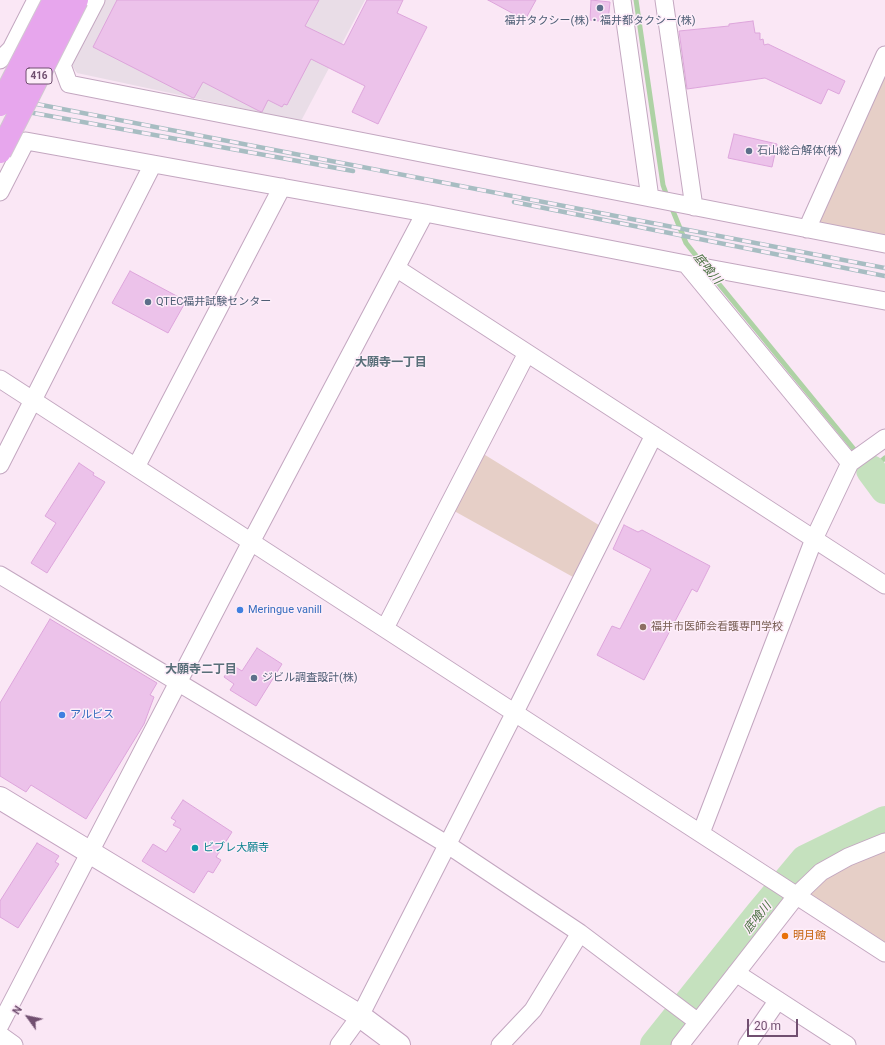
<!DOCTYPE html>
<html>
<head>
<meta charset="utf-8">
<style>
	body { margin:0 }
	#map { position:relative; width:885px; height:1045px; overflow:hidden; background:#fae7f5; font-family:Roboto,sans-serif }
	canvas { display:block }
	.north { position:absolute; left:8px; top:997px; width:40px; height:40px; -webkit-text-stroke:3px #fdedf9; paint-order:stroke; rotate:303deg; font-size:11px; font-weight:700; line-height:16px; text-align:center; color:#714f70 }
	.north::after { content:''; display:block; margin:auto; width:14px; height:18px; background:#714f70; clip-path:polygon(50% 0,100% 100%,50% 72%,0 100%) }
	.scale { position:absolute; left:747px; top:1019px; width:51px; height:18px; box-sizing:border-box; border:2px solid #714f70; border-top:0; padding-left:5px; font-size:12px; line-height:14px; white-space:nowrap; color:#714f70; -webkit-text-stroke:3px #fdedf9; paint-order:stroke }
</style>
</head>
<body>
<div id="map">
<canvas width="885" height="1045"></canvas>
<div class="north">N</div>
<div class="scale">20 m</div>
</div>
<script>
const ctx = document.querySelector('canvas').getContext('2d');
ctx.lineJoin = 'round';
function fillPath(path, color) {
  ctx.fillStyle = color;
  ctx.fill(path, 'evenodd');
}
function toPath(rows) {
  const path = new Path2D();
  for (const r of rows) {
    path.moveTo(r[0], r[1]);
    for (let i = 2; i < r.length; i += 2) path.lineTo(r[i], r[i + 1]);
  }
  return path;
}
function strokePath(path, color, width, dash) {
  ctx.strokeStyle = color;
  ctx.lineWidth = width;
  ctx.lineCap = dash ? 'butt' : 'round';
  ctx.setLineDash(dash || []);
  ctx.stroke(path);
}
function label(font, color, halo, rows, align = 'center') {
  ctx.font = font + ' Roboto,"Noto Sans JP",sans-serif';
  ctx.lineWidth = 3;
  ctx.setLineDash([]);
  ctx.textBaseline = 'middle';
  ctx.strokeStyle = halo;
  ctx.fillStyle = color;
  for (const [text, x, y, turn = 0] of rows) {
    ctx.save();
    ctx.translate(x, y);
    ctx.rotate((+turn || 0) * Math.PI / 180);
    ctx.textAlign = isNaN(turn) ? turn : align;
    if (halo) ctx.strokeText(text, 0, 0);
    ctx.fillText(text, 0, 0);
    ctx.restore();
  }
}
const industrial = toPath([
	[105,0,365,0,301,121,77,73,72,66,83,41]
]);
const green = toPath([
	[885,73,885,244,815,231],
	[477,450,602,527,573,577,447,507],
	[885,840,885,952,797,895]
]);
const stream = toPath([
	[636,0,663,185,668,199],
	[671,206,686,243,701,262],
	[710,273,871,470,885,458]
]);
const river = toPath([
	[871,470,885,489],
	[655,1045,760,914,805,860,885,821]
]);
const building = toPath([
	[117,0,319,0,305,26,344,45,367,0,403,0,397,13,427,27,378,124,352,112,365,86,311,59,287,105,284,104,282,107,268,100,262,112,259,111,203,82,194,98,193,98,93,47,117,0],
	[488,0,536,0,525,20,488,0],
	[591,0,610,2,608,22,590,20,591,0],
	[753,21,755,33,760,33,760,40,763,39,764,45,768,44,845,81,839,94,828,89,821,104,765,78,687,89,679,31,729,26,729,24,753,21],
	[734,134,777,144,772,167,728,158,734,134],
	[130,271,186,301,168,333,112,303,130,271],
	[79,463,94,473,93,475,105,482,47,573,31,563,56,523,45,516,79,463],
	[624,525,638,532,642,530,710,566,697,592,692,589,644,680,597,655,612,626,620,629,651,569,613,549,624,525],
	[50,619,157,683,150,695,154,697,144,724,86,819,31,785,26,792,0,776,0,703,50,619],
	[257,648,282,664,256,706,230,690,234,684,224,677,232,665,242,671,257,648],
	[183,800,232,832,216,857,221,860,213,873,208,871,194,893,142,861,153,844,166,852,181,829,173,825,176,821,171,818,183,800],
	[37,843,59,856,55,862,59,864,18,928,0,917,0,901,37,843]
]);
const street = toPath([
	[96,0,62,65,69,84,885,244],
	[622,0,650,198],
	[664,0,694,207],
	[0,60,11,49,36,0],
	[0,192,26,141,425,213,686,264,885,301],
	[807,229,885,55],
	[686,264,850,463],
	[396,268,885,585],
	[0,379,885,953],
	[0,465,153,164],
	[136,467,282,187],
	[0,575,448,845,580,933,698,1022],
	[385,628,527,353],
	[701,833,814,539,850,463,885,438],
	[736,973,847,1045],
	[0,1025,251,542,425,213],
	[0,1035,14,1045],
	[339,1045,360,1016,515,712,654,435],
	[500,1045,533,1010,580,933],
	[680,1045,797,895,821,872,848,857,885,842],
	[747,1045,778,1000]
]);
const secondary = toPath([
	[0,798,360,1016,399,1045]
]);
const rail = toPath([
	[0,97,885,268],
	[0,107,353,171],
	[514,202,885,276]
]);
const highwayBridge = toPath([
	[0,105,54,0],
	[0,152,77,0]
]);
const markers = [
	[600,8,4,"#5c6f8a"],
	[749,151,4,"#5c6f8a"],
	[148,302,4,"#5c6f8a"],
	[240,610,4,"#3f7fe0"],
	[643,627,4,"#8d6e63"],
	[254,678,4,"#5c6f8a"],
	[62,715,4,"#3f7fe0"],
	[195,848,4,"#0f9aa8"],
	[785,936,4,"#e8710a"]
];
const shields = [
	[39,76,26]
];
const shieldNames = [
	["416",39,76]
];
const serviceNames = [
	["福井タクシー(株)・福井都タクシー(株)",600,21,"center"],
	["石山総合解体(株)",757,151],
	["QTEC福井試験センター",156,302],
	["ジビル調査設計(株)",262,678]
];
const shopNames = [
	["Meringue vanill",248,610],
	["アルビス",70,715]
];
const educationNames = [
	["福井市医師会看護専門学校",651,627]
];
const cultureNames = [
	["ビブレ大願寺",203,848]
];
const foodNames = [
	["明月館",793,936]
];
const waterNames = [
	["底喰川",707,269,51],
	["底喰川",758,918,-51]
];
const neighbourhoodNames = [
	["大願寺一丁目",391,363],
	["大願寺二丁目",201,670]
];
fillPath(industrial, '#e9dde7');
fillPath(green, '#e6cfc7');
strokePath(stream, '#aed2a5', 5);
strokePath(river, '#c5e1be', 30);
fillPath(building, '#ecc2ea');
strokePath(building, '#dda5db', 1);
strokePath(street, '#c3a7c0', 19);
strokePath(secondary, '#c4a4c1', 24);
strokePath(street, '#fff', 17);
strokePath(secondary, '#fff', 22);
strokePath(rail, '#a7bdc2', 4.5);
strokePath(rail, '#fdedf9', 3, [9]);
strokePath(highwayBridge, '#d2c7d1', 24, []);
strokePath(highwayBridge, '#e7a6ed', 22);
for (const [x, y, r, color] of markers) {
  const dot = new Path2D();
  dot.arc(x, y, r, 0, 2 * Math.PI);
  ctx.fillStyle = color;
  ctx.fill(dot);
  strokePath(dot, '#fdedf9', 1.5);
}
for (const [x, y, w] of shields) {
  const box = new Path2D();
  box.roundRect(x - w / 2, y - 8, w, 16, 3);
  ctx.fillStyle = '#fdedf9';
  ctx.fill(box);
  strokePath(box, '#714f70', 1);
}
label('bold 10px', '#714f70', null, shieldNames);
label('11px', '#4e5e75', '#fdedf9', serviceNames, 'left');
label('11px', '#366cbe', '#fdedf9', shopNames, 'left');
label('11px', '#785e54', '#fdedf9', educationNames, 'left');
label('11px', '#0d838f', '#fdedf9', cultureNames, 'left');
label('11px', '#c56008', '#fdedf9', foodNames, 'left');
label('italic 12px', '#4d7444', '#fdedf9', waterNames);
label('bold 12px', '#596f79', '#fdedf9', neighbourhoodNames);
</script>
</body>
</html>
